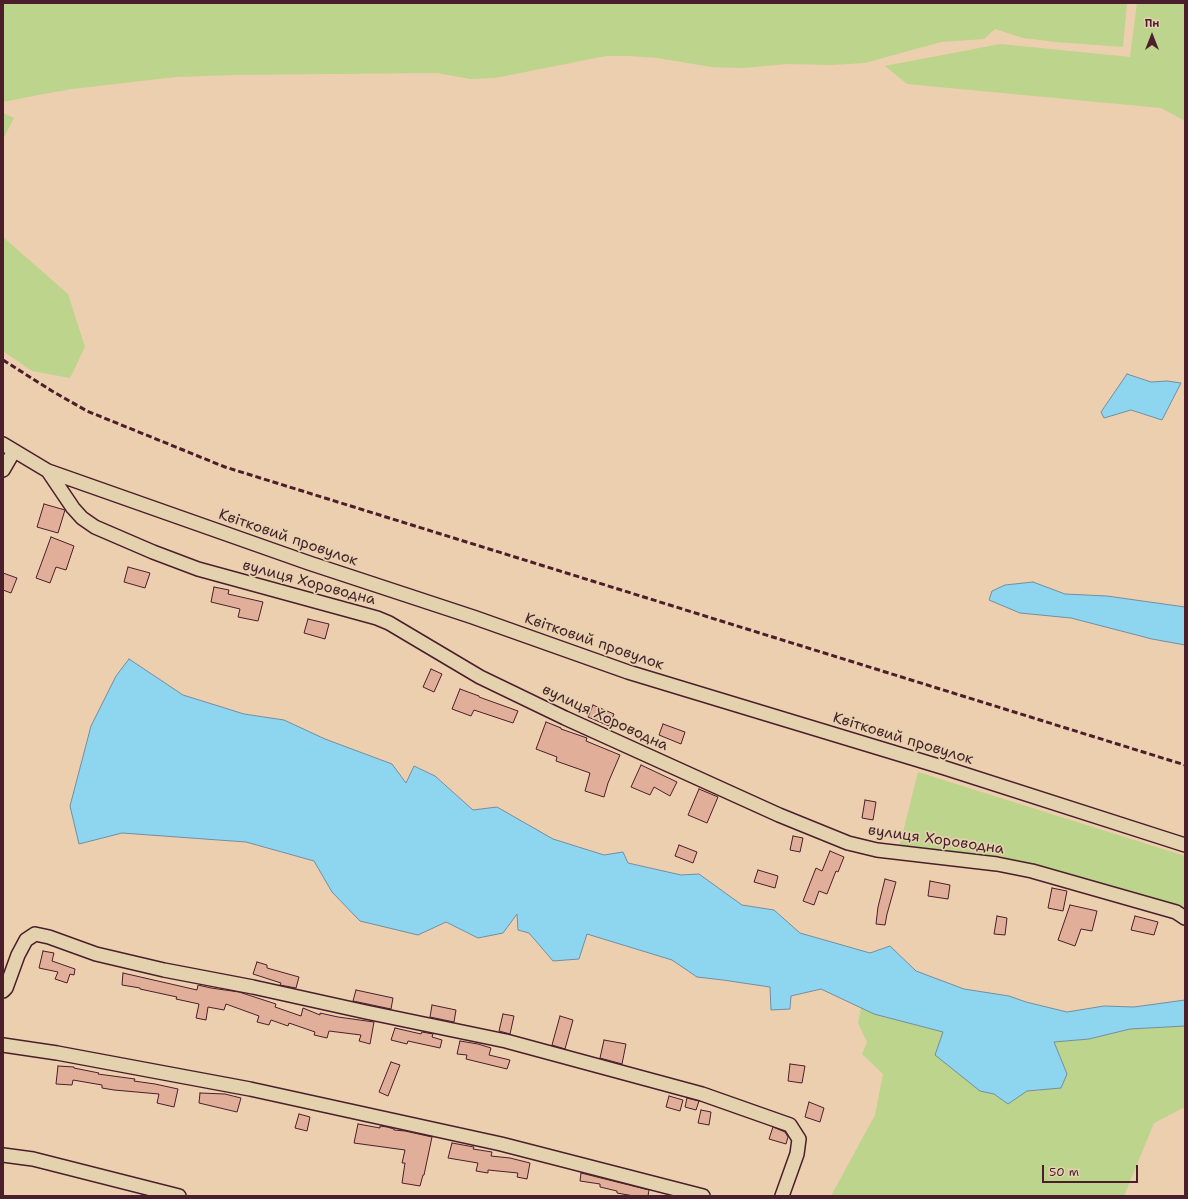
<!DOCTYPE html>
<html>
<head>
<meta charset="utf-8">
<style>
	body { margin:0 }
	#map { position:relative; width:1188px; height:1199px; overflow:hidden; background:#eccfaf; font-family:"Shantell Sans",sans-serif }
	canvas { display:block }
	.frame { position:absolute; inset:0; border:4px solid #4a1f2b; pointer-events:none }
	.north { position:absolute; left:1132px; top:16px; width:40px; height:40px; -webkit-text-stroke:3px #e4d2af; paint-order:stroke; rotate:0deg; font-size:11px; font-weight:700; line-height:16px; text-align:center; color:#4a1f2b }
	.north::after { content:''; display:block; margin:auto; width:14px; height:18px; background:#4a1f2b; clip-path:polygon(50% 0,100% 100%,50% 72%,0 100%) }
	.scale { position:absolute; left:1042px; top:1165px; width:96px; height:18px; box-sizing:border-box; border:2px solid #4a1f2b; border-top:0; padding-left:5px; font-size:12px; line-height:14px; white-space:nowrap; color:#4a1f2b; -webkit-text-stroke:3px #e4d2af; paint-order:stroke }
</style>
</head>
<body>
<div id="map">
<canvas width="1188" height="1199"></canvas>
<div class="frame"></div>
<div class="north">Пн</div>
<div class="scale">50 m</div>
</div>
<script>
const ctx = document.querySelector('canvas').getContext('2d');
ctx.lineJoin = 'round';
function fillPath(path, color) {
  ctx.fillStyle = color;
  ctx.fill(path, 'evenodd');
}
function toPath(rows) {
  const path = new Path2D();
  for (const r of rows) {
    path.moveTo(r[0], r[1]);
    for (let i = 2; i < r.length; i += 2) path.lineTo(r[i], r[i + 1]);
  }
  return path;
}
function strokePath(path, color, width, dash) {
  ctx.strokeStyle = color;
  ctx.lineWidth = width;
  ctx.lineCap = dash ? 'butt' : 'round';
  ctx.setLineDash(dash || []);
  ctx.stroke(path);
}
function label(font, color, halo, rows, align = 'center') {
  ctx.font = font + ' "Shantell Sans",sans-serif';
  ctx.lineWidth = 3.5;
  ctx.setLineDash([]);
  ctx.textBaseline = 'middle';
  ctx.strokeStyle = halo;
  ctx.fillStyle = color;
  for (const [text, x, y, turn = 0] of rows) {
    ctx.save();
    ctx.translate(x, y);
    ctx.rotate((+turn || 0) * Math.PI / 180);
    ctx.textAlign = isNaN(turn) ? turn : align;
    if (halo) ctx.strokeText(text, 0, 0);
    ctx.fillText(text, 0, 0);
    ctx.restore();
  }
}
const green = toPath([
	[3,3,1127,3,1123,47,1056,42,1023,38,995,29,984,39,941,42,865,63,832,65,787,64,743,68,711,67,657,58,629,56,606,56,495,78,470,79,437,73,232,75,176,77,72,89,38,95,3,102],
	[1137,3,1185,3,1185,121,1161,108,907,84,885,66,1000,44,1130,57],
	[3,113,14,118,3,139],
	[3,237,68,294,85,347,70,378,32,371,3,351],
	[918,772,1185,856,1185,912,1177,908,899,848],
	[861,1008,874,1014,943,1032,980,1091,994,1094,1008,1104,1027,1091,1038,1091,1067,1074,1054,1042,1089,1039,1130,1029,1185,1026,1185,1107,1154,1123,1124,1196,831,1196,875,1115,883,1074,862,1054,867,1042,858,1023]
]);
const water = toPath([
	[1127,374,1151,382,1167,381,1181,383,1162,420,1131,410,1104,418,1101,412,1127,374],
	[1033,582,1065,594,1107,596,1185,607,1185,645,1152,639,1071,618,1020,613,989,600,992,591,1005,585,1033,582],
	[129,659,183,695,244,714,284,720,325,739,392,764,406,783,414,766,435,776,473,810,497,807,553,839,604,855,623,852,628,863,681,875,699,874,742,905,774,910,800,933,870,953,890,946,916,971,964,989,1009,996,1026,1002,1067,1012,1104,1006,1134,1007,1185,1000,1185,1026,1130,1029,1089,1039,1054,1042,1067,1074,1061,1088,1027,1091,1008,1104,994,1094,980,1091,935,1055,943,1032,874,1014,821,989,791,996,790,1009,771,1010,770,987,723,980,697,977,672,960,587,934,579,959,553,961,529,933,518,930,517,914,503,933,478,938,446,922,418,935,360,921,332,892,314,861,246,842,122,833,79,844,70,806,91,726,116,676,129,659]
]);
const building = toPath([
	[44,504,65,510,58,533,37,527,44,504],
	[51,537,74,546,66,570,56,567,50,583,36,578,51,537],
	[128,567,150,573,145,588,124,582,128,567],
	[3,573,17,578,11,593,3,590,3,573],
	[214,587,229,590,228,594,263,602,258,621,238,617,240,609,211,602,214,587],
	[308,619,329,624,325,639,304,633,308,619],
	[431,669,442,674,434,692,423,687,431,669],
	[460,689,479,696,479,697,518,711,513,723,474,710,471,716,452,709,460,689],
	[593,705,614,714,609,726,588,717,593,705],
	[546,722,561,728,561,729,587,738,586,741,620,755,608,783,604,797,585,791,590,773,556,761,557,757,536,749,546,722],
	[663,724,685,732,681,744,659,735,663,724],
	[641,765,677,782,670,796,654,787,650,795,631,787,641,765],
	[699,789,718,797,707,823,688,815,699,789],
	[865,800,876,802,873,820,862,818,865,800],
	[793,836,803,838,800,852,790,850,793,836],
	[679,845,697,852,693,863,675,856,679,845],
	[830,851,844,857,838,872,836,871,827,894,819,891,814,905,803,901,816,868,822,871,830,851],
	[758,870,778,876,775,888,754,882,758,870],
	[885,879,896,882,887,914,885,925,876,924,878,907,885,879],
	[930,881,950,885,948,899,928,896,930,881],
	[1052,888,1067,891,1063,911,1048,908,1052,888],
	[1070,905,1097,911,1092,931,1081,929,1075,946,1058,940,1070,905],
	[997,916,1007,918,1005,935,994,934,997,916],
	[1135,916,1158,922,1154,935,1131,930,1135,916],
	[43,951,54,953,52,961,75,969,74,975,70,974,67,983,55,979,58,972,39,968,43,951],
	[257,962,267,965,267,968,299,977,296,988,280,985,281,983,253,974,257,962],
	[123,973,197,990,198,985,211,988,239,992,276,1004,275,1007,301,1016,303,1008,320,1015,320,1013,338,1017,374,1022,370,1044,359,1041,361,1035,329,1031,327,1038,314,1035,315,1032,289,1023,288,1026,271,1020,269,1025,257,1022,259,1016,226,1004,224,1010,208,1007,206,1020,196,1018,199,1004,176,999,177,997,140,989,140,988,122,985,123,973],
	[356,990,393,998,391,1009,353,1001,356,990],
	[432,1005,456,1010,454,1022,430,1017,432,1005],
	[503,1014,514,1016,510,1034,499,1031,503,1014],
	[560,1016,573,1020,565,1049,552,1045,560,1016],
	[395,1028,421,1034,422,1032,433,1034,432,1037,442,1040,440,1048,408,1041,407,1044,391,1040,395,1028],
	[604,1040,626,1044,622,1064,600,1058,604,1040],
	[460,1041,478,1044,491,1048,489,1055,510,1060,507,1069,466,1059,467,1055,457,1054,460,1041],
	[391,1062,400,1065,388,1096,379,1092,391,1062],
	[790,1064,805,1066,802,1083,788,1081,790,1064],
	[58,1066,74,1067,74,1068,99,1073,98,1074,135,1079,134,1081,155,1084,178,1089,174,1107,157,1103,159,1094,114,1090,102,1088,102,1085,73,1080,72,1085,56,1084,58,1066],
	[200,1093,225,1094,241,1098,237,1112,199,1103,200,1093],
	[669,1096,683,1100,680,1111,666,1107,669,1096],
	[687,1098,699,1101,696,1110,685,1107,687,1098],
	[809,1102,824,1108,820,1122,805,1117,809,1102],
	[701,1110,711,1112,709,1125,698,1123,701,1110],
	[299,1114,310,1117,307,1131,295,1128,299,1114],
	[358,1124,380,1128,380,1126,387,1127,394,1129,394,1130,405,1131,432,1137,424,1175,423,1175,420,1186,402,1183,405,1163,402,1163,405,1150,354,1143,358,1124],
	[773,1127,785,1132,788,1137,786,1144,769,1139,773,1127],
	[452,1143,474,1147,473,1149,492,1152,491,1156,510,1158,530,1163,527,1179,517,1177,518,1173,488,1170,488,1173,476,1171,478,1163,448,1158,452,1143],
	[581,1173,649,1190,648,1196,634,1196,617,1193,617,1191,600,1187,600,1184,580,1181,581,1173]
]);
const minor = toPath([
	[3,444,48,471,309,563,473,617,628,672,945,768,1185,845],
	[3,470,14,451],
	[48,471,73,508,82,518,95,527,153,552,198,569,377,618,389,623,480,677,565,718,779,815,848,843,877,850,997,864,1032,871,1176,912,1185,918],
	[3,991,6,988,18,955,26,940,35,934,49,937,96,954,164,970,253,987,366,1012,506,1041,702,1094,790,1125,799,1139,797,1154,782,1196],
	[3,1045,57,1053,250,1089,501,1144,703,1196],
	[3,1155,33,1159,179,1196]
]);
const rail = toPath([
	[3,360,52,391,87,411,225,467,1185,765]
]);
const streetNames = [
	["Квітковий провулок",288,538,19],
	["вулиця Хороводна",309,583,15],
	["Квітковий провулок",594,642,19],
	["вулиця Хороводна",605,718,25],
	["Квітковий провулок",903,739,17],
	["вулиця Хороводна",936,840,8]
];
fillPath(green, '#bcd48b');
fillPath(water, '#8ed6ef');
strokePath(water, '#738da1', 1);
fillPath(building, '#e1ae9a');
strokePath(building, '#4a1f2b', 1);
strokePath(minor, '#4a1f2b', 16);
strokePath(minor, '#e4d2af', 13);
strokePath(rail, '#4a1f2b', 3, [6, 3]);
label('15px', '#4a1f2b', '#e4d2af', streetNames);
</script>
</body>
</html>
